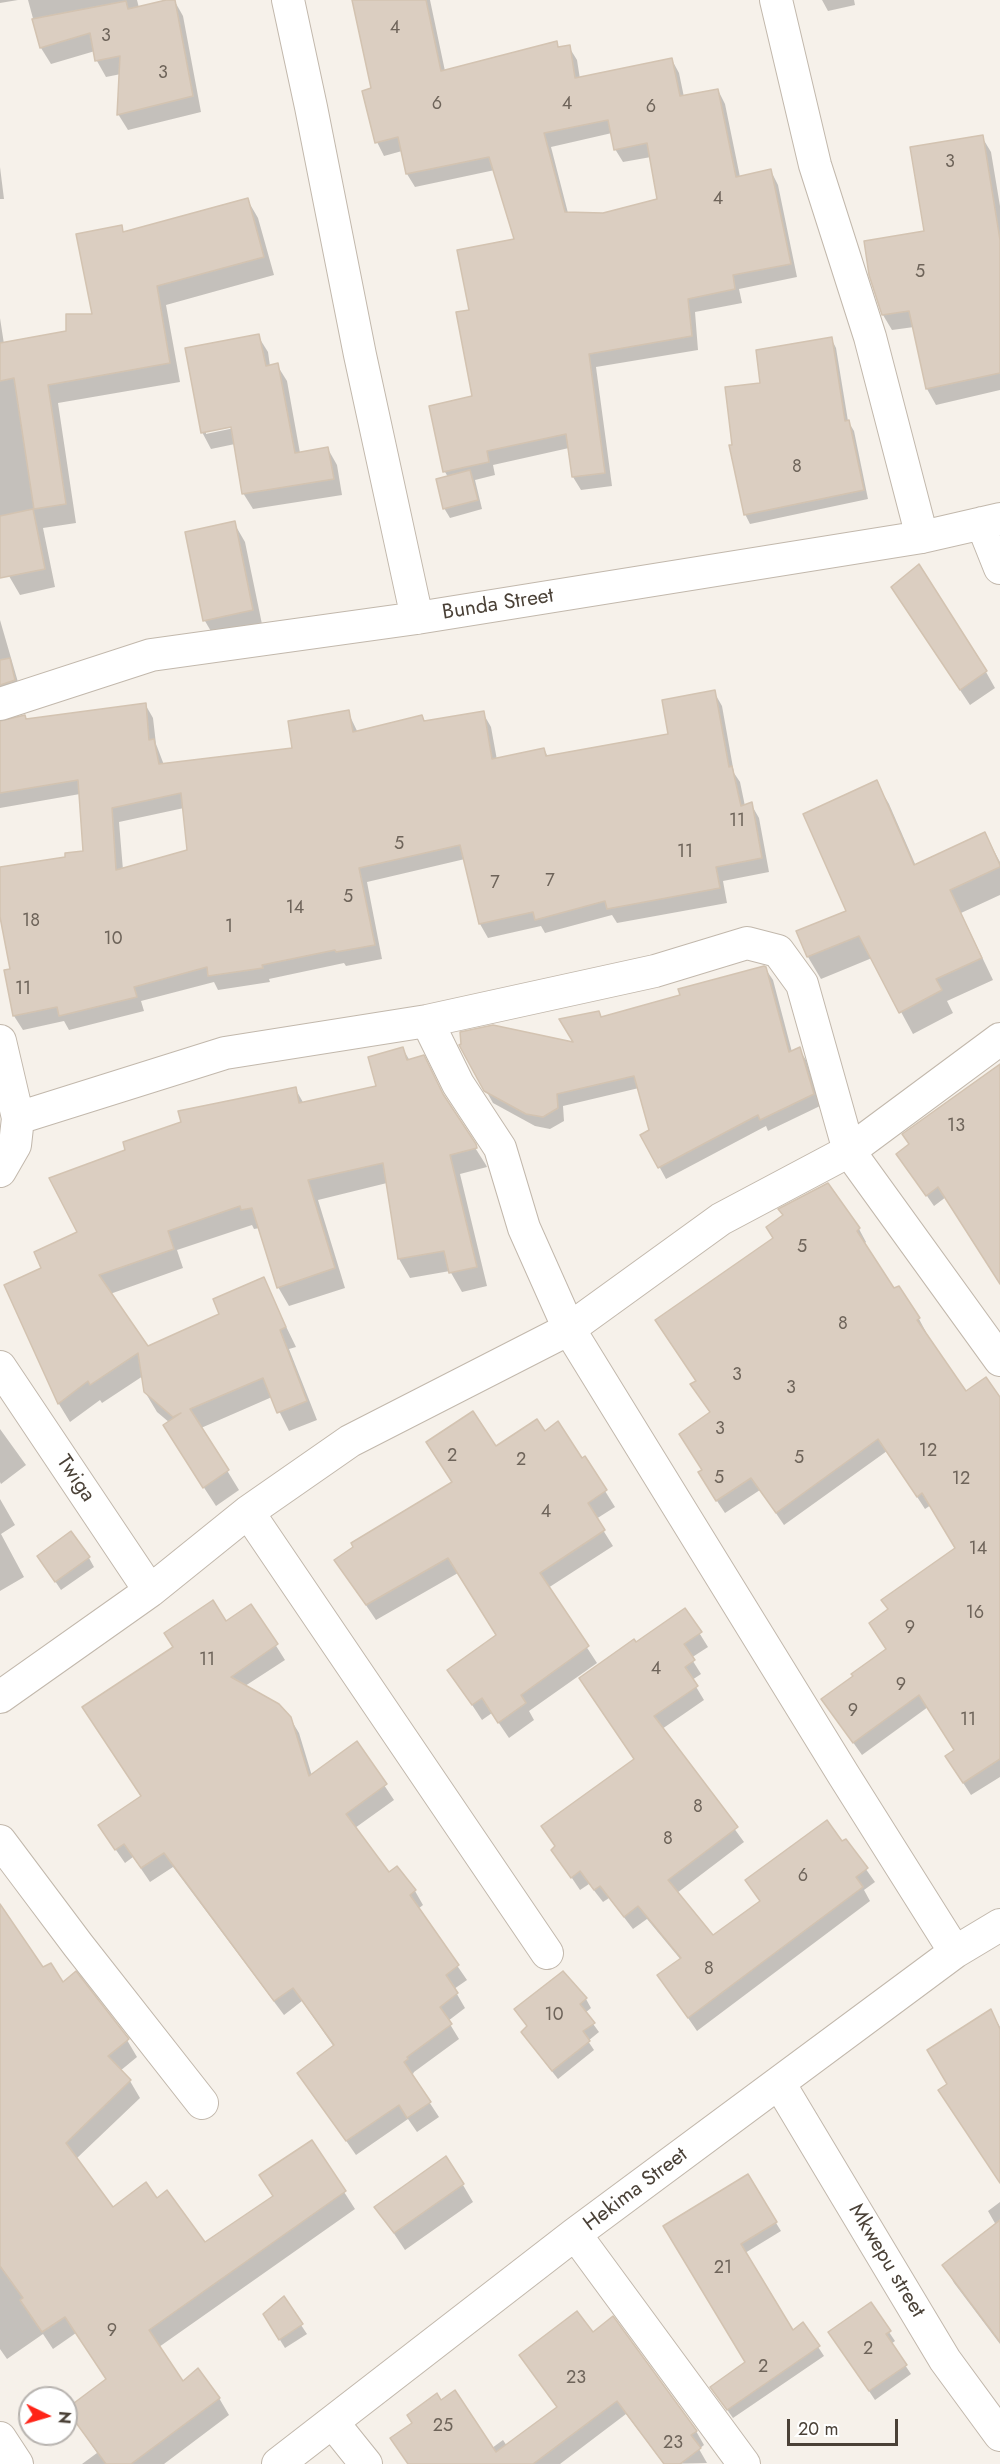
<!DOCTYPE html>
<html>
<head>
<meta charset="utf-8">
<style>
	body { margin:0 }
	#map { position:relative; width:1000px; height:2464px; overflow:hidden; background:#f6f1ea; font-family:Jost,sans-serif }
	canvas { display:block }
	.north { position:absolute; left:18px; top:2386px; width:60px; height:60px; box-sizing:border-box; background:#fff; border:2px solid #b7b3af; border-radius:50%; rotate:95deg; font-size:16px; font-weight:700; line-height:24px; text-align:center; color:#4a4137 }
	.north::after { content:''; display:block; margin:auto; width:21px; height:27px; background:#ff2417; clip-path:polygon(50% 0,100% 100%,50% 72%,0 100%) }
	.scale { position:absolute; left:787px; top:2419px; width:111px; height:27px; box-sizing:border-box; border:3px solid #4a4137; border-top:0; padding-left:8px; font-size:18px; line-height:21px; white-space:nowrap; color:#4a4137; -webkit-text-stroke:4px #fff; paint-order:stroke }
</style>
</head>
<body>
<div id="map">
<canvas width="1000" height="2464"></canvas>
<div class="north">N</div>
<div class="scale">20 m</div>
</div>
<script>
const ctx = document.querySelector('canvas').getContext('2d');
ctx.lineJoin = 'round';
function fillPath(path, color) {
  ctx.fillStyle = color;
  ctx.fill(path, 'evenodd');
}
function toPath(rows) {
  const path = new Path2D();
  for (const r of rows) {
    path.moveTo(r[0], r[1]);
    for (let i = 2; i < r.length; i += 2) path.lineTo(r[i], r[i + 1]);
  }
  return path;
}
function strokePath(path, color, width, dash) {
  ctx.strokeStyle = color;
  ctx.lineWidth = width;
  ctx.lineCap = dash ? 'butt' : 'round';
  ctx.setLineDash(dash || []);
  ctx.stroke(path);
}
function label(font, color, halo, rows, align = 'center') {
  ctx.font = font + ' Jost,sans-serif';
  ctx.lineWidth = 6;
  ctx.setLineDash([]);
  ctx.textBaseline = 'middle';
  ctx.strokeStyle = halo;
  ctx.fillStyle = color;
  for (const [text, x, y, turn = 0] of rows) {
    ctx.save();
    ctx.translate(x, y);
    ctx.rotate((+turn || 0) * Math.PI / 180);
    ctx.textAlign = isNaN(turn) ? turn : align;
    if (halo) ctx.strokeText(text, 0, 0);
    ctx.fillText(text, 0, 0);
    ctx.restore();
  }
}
const shadow = toPath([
	[0,0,18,0,0,3],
	[28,0,137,0,139,8,174,0,183,16,201,112,128,130,118,114,121,74,106,77,97,61,95,51,51,64,41,48],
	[354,0,430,0,445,71,556,43,559,48,569,47,577,60,580,79,672,60,679,73,684,97,718,90,725,104,740,177,771,171,778,185,797,277,739,289,742,303,695,312,698,350,596,367,612,486,581,490,573,477,569,448,493,465,495,475,475,480,482,509,450,518,444,508,448,477,445,472,474,397,470,311,516,240,495,170,415,187,407,174,402,151,384,156,377,142,372,90],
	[612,133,615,149,623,162,651,157,659,200,604,214,568,213,551,147],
	[822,0,854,0,855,5,828,11],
	[982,137,991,152,1000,206,1000,390,936,405,927,389,914,327,892,330,883,315,925,232],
	[0,167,4,199,0,199],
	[247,199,258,218,274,275,166,305,180,382,58,403,76,523,43,528,55,587,20,595,9,576,0,574,0,318,4,344,68,333,94,315,121,227,124,233],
	[258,336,268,352,270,366,277,365,287,381,300,453,328,449,337,465,342,495,253,509,243,493,235,444,211,449,202,432],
	[238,424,239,427,206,434,206,430],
	[831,338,836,348,848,421,854,431,868,499,750,524,745,514,762,384],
	[234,523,245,542,263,629,216,640,205,621,186,533],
	[902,603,986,672,995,688,970,705],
	[0,620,20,689,0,696],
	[714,692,722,706,734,773,740,782,745,806,751,804,759,818,769,872,723,881,727,903,617,923,612,915,545,933,541,926,488,938,480,924,465,859,367,882,382,959,346,966,344,963,269,979,270,982,218,990,214,982,141,1001,144,1011,69,1030,64,1021,23,1030,14,1016,5,971,12,970,0,918,0,869,67,859,85,853,80,794,0,808,0,722,26,721,145,704,153,718,156,744,164,765,294,749,348,712,358,733,422,717,425,722,483,713,491,727,497,760,544,749,548,757,670,736],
	[184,808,188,851,123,870,119,822],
	[876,782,889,804,916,866,985,834,1000,862,1000,895,961,913,993,980,947,1001,953,1013,913,1034,872,958,821,979,808,957,798,932,848,911],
	[765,968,773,980,792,1052,799,1049,806,1060,820,1106,768,1131,766,1126,666,1179,642,1135,651,1131,639,1088,563,1106,564,1121,550,1129,535,1126,493,1103,461,1046,576,1044,599,1012,602,1018,682,996],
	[403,1049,410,1061,448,1105,486,1165,487,1167,460,1174,487,1286,462,1292,450,1271,410,1278,399,1259,387,1183,318,1200,345,1288,289,1306,278,1287,260,1228,254,1229,252,1225,177,1250,183,1268,110,1294,147,1347,221,1314,263,1279,296,1347,289,1349,317,1420,289,1431,272,1397,201,1428,239,1490,216,1506,176,1445,170,1423,157,1412,145,1392,143,1376,102,1403,100,1400,70,1422,59,1404,6,1286,43,1269,79,1232,295,1088,304,1104,378,1087],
	[1000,1082,1000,1272,946,1197,934,1206,898,1154],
	[827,1185,859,1229,866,1242,864,1244,894,1290,898,1288,919,1319,926,1332,925,1333,966,1393,1000,1399,1000,1777,971,1795,954,1769,956,1750,928,1707,862,1755,823,1700,887,1650,889,1611,957,1549,931,1505,925,1509,887,1451,784,1525,760,1490,725,1513,707,1486,703,1471,711,1414,700,1398,697,1382,774,1239],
	[0,1429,26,1465,1,1484,0,1482],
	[545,1433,582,1460,605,1491,615,1507,596,1519,613,1546,548,1588,597,1663,529,1711,534,1720,509,1738,492,1713,482,1720,449,1670,497,1636,458,1573,376,1620,336,1561,453,1483,495,1448],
	[0,1499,15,1525,1,1534,24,1577,0,1591],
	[39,1557,89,1558,94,1567,61,1590],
	[251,1606,285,1660,245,1686,290,1718,299,1733,312,1776,356,1743,394,1800,355,1828,389,1875,397,1868,415,1891,423,1905,418,1909,467,1980,454,1989,465,2008,448,2021,459,2039,414,2072,412,2076,439,2117,417,2132,408,2119,356,2155,299,2073,334,2047,302,2001,284,2015,173,1867,150,1882,133,1857,125,1863,109,1840,142,1797,226,1623],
	[685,1610,708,1647,691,1658,701,1674,692,1680,704,1700,662,1729,744,1842,677,1893,712,1937,761,1902,747,1880,846,1841,875,1882,864,1890,870,1901,697,2031,659,1976,681,1960,647,1919,633,1929,609,1898,603,1902,589,1884,580,1890,553,1850,635,1760,636,1644],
	[0,1907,43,1969,127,2040,137,2057,120,2071,130,2081,140,2098,76,2159,113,2210,157,2200,205,2244,274,2197,312,2142,355,2209,159,2347,183,2383,219,2398,229,2415,164,2464,82,2464,97,2453,68,2409,107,2380,76,2333,53,2349,43,2334,7,2359,0,2349],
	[586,1999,591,2008,585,2013,599,2032,588,2041,594,2050,558,2079,528,2041,523,2032,528,2028,516,2010],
	[991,2011,1000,2027,1000,2183,940,2091,948,2085],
	[747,2176,781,2231,745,2253,792,2332,803,2324,824,2356,733,2418,711,2387,747,2363,666,2226],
	[463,2185,473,2202,405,2250,376,2207],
	[1000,2202,1000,2344,954,2283,944,2265,996,2225,988,2211],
	[870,2304,895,2341,891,2344,911,2374,875,2400,830,2333],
	[270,2324,301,2325,307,2334,285,2348],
	[593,2334,696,2431,704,2445,699,2449,707,2463,664,2464,626,2414,560,2464,408,2464,441,2402,492,2448,503,2440,507,2446,558,2408,521,2356]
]);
const building = toPath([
	[166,0,175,0,193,96,117,115,120,56,95,61,90,33,40,48,32,19,126,1,128,9,166,0],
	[352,0,426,0,441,71,557,41,558,47,570,45,575,78,672,58,680,96,718,89,736,177,771,169,791,264,733,275,735,289,688,299,692,336,589,354,605,473,572,477,566,434,487,451,489,462,443,472,429,406,472,396,456,312,469,310,457,250,514,239,489,157,406,174,398,137,375,143,362,91,371,88,352,0],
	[608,120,614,150,647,143,657,199,603,213,565,212,544,133,608,120],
	[983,135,1000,240,1000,373,926,389,909,311,882,315,869,275,864,241,924,231,910,147,983,135],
	[248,198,264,257,157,286,170,363,48,385,66,504,34,509,14,378,0,381,0,343,66,331,66,314,92,314,76,234,122,225,123,232,248,198],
	[259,334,266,366,278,363,295,453,328,447,334,479,242,494,231,427,201,433,185,348,259,334],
	[832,337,845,421,849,420,864,490,744,515,729,445,732,445,725,387,760,383,756,350,832,337],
	[470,470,478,500,443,509,436,479,470,470],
	[33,509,45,569,0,578,0,516,33,509],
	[235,521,253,610,203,621,185,532,235,521],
	[919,564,987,671,960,690,891,587,919,564],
	[10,658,15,680,0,685,0,660,10,658],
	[715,690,729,767,732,766,741,806,752,802,762,858,716,867,720,888,607,909,605,901,535,920,533,912,479,924,460,845,359,868,375,945,336,952,335,950,262,965,263,968,208,976,207,967,134,987,137,997,59,1016,57,1007,13,1016,4,970,10,969,0,917,0,867,65,857,65,853,83,851,78,780,0,793,0,721,25,715,26,719,146,703,149,740,154,739,159,764,292,748,288,721,349,710,353,732,422,715,424,721,484,711,492,759,544,748,546,756,668,734,662,700,715,690],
	[181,793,187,850,116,870,112,808,181,793],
	[877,780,914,865,985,832,1000,865,1000,867,950,890,982,958,936,979,942,990,899,1013,859,936,807,957,796,931,846,911,803,814,877,780],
	[764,966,766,967,789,1052,800,1047,814,1094,760,1120,758,1115,658,1168,640,1135,649,1130,634,1076,557,1094,558,1108,543,1117,526,1114,484,1091,459,1045,461,1044,460,1032,493,1025,573,1042,559,1019,599,1011,601,1017,680,995,678,989,764,966],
	[403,1047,407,1060,424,1055,443,1094,476,1144,477,1148,450,1155,477,1267,449,1273,444,1251,398,1259,383,1163,308,1180,335,1268,277,1288,252,1208,241,1210,240,1206,168,1231,174,1249,99,1275,148,1346,219,1314,213,1299,264,1277,286,1327,280,1330,307,1401,277,1413,263,1378,190,1409,229,1470,203,1488,163,1425,181,1413,173,1417,144,1392,138,1353,90,1385,88,1381,58,1404,4,1285,41,1268,34,1252,77,1232,49,1178,125,1150,123,1142,181,1122,178,1111,296,1087,299,1103,376,1086,368,1057,403,1047],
	[1000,1064,1000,1284,938,1187,926,1196,896,1154,909,1144,902,1134,1000,1064],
	[828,1183,860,1228,857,1231,894,1288,899,1286,920,1318,917,1320,966,1391,986,1377,1000,1397,1000,1759,963,1783,945,1756,954,1750,919,1695,853,1743,821,1699,853,1676,851,1674,886,1649,869,1623,888,1609,881,1600,955,1548,922,1493,917,1497,878,1439,776,1513,751,1478,716,1501,698,1472,702,1470,679,1434,710,1412,690,1384,696,1381,655,1320,773,1238,766,1227,783,1215,778,1209,828,1183],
	[473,1411,496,1446,537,1419,545,1431,558,1421,582,1458,585,1456,607,1490,588,1503,605,1530,540,1573,589,1646,521,1695,526,1703,498,1723,482,1698,472,1705,447,1670,496,1635,448,1558,366,1605,334,1560,353,1547,351,1543,452,1482,426,1442,473,1411],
	[71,1531,90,1557,55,1582,37,1556,71,1531],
	[213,1600,226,1621,251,1604,278,1644,231,1677,279,1704,291,1717,309,1776,357,1741,387,1784,346,1814,389,1872,397,1866,416,1890,410,1895,459,1965,446,1975,458,1993,440,2007,452,2024,407,2057,408,2059,404,2062,431,2102,407,2118,399,2105,346,2141,297,2073,334,2045,293,1988,274,2001,164,1853,141,1868,124,1844,115,1850,98,1825,141,1796,82,1707,173,1647,164,1633,213,1600],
	[685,1608,702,1632,684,1644,695,1660,685,1667,698,1686,654,1716,738,1827,668,1880,713,1935,760,1901,745,1880,827,1820,842,1841,846,1839,868,1868,856,1877,863,1887,688,2018,657,1975,681,1958,638,1906,624,1917,600,1886,594,1890,580,1871,571,1878,551,1850,555,1846,541,1826,634,1759,579,1678,634,1639,636,1642,685,1608],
	[0,1904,43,1967,51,1963,63,1982,76,1971,129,2039,108,2056,131,2080,66,2143,113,2207,146,2182,157,2198,167,2190,205,2242,273,2196,259,2175,312,2140,346,2191,149,2330,183,2381,198,2368,220,2398,131,2464,106,2464,66,2409,106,2379,65,2317,42,2332,20,2300,23,2298,0,2266,0,1904],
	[563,1971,587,1998,580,2004,595,2023,583,2031,590,2041,552,2071,521,2032,527,2026,514,2009,563,1971],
	[991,2009,1000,2029,1000,2183,938,2090,947,2084,927,2050,991,2009],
	[446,2156,464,2184,394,2233,374,2207,446,2156],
	[748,2174,777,2222,741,2244,793,2330,803,2322,820,2346,727,2410,710,2387,745,2362,663,2226,748,2174],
	[1000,2220,1000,2342,942,2265,1000,2220],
	[284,2296,303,2324,279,2340,263,2314,284,2296],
	[871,2302,891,2331,886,2334,907,2365,869,2391,828,2332,871,2302],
	[577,2311,593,2332,613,2316,697,2431,691,2435,701,2448,680,2464,664,2464,617,2401,533,2464,408,2464,390,2438,412,2423,407,2415,437,2393,441,2400,455,2390,496,2452,557,2407,519,2355,577,2311]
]);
const minor = toPath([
	[288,0,311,107,360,355,417,618],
	[776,0,815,165,870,337,922,537],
	[982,523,1000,568],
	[0,704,151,655,417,618,922,537,1000,519],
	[427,1021,458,1084,500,1148,524,1228,569,1329,843,1774,955,1952],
	[0,1041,18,1118,15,1145,0,1171],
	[18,1118,225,1053,427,1021,655,971,747,943,778,951,802,984,849,1151,1000,1360],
	[0,1367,150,1591],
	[248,1512,547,1953],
	[0,1697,150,1591,248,1512,350,1441,569,1329,721,1219,849,1151,1000,1039],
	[0,1841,78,1945,202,2103],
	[779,2083,945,2360,1000,2435],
	[575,2234,744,2464],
	[333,2423,366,2464],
	[0,2438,17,2464],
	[278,2464,575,2234,955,1952,1000,1925]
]);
const numberNames = [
	["4",395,29],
	["3",106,37],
	["3",163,74],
	["6",437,105],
	["4",567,105],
	["6",651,108],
	["3",950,163],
	["4",718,200],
	["5",920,273],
	["8",797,468],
	["11",737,822],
	["5",399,845],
	["11",685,853],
	["7",550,882],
	["7",495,884],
	["5",348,898],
	["14",295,909],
	["18",31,922],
	["1",229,928],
	["10",113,940],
	["11",23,990],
	["13",956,1127],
	["5",802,1248],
	["8",843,1325],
	["3",737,1376],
	["3",791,1389],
	["3",720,1430],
	["12",928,1452],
	["2",452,1457],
	["5",799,1459],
	["2",521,1461],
	["5",719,1479],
	["12",961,1480],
	["4",546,1513],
	["14",978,1550],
	["16",975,1614],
	["9",910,1629],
	["11",207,1661],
	["4",656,1670],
	["9",901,1686],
	["9",853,1712],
	["11",968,1721],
	["8",698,1808],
	["8",668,1840],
	["6",803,1877],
	["8",709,1970],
	["10",554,2016],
	["21",723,2269],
	["9",112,2332],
	["2",868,2350],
	["2",763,2368],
	["23",576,2379],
	["25",443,2427],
	["23",673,2444]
];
const streetNames = [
	["Bunda Street",498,605,-9],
	["Twiga",75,1479,56],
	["Hekima Street",636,2190,-37],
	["Mkwepu street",886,2261,59]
];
fillPath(shadow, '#0003');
fillPath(building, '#dbcec1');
strokePath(building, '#d3c3b1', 1.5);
strokePath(minor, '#c2b8ac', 34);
strokePath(minor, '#fff', 32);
label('18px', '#6e645a', null, numberNames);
label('21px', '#4a4137', '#fff', streetNames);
</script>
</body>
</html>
